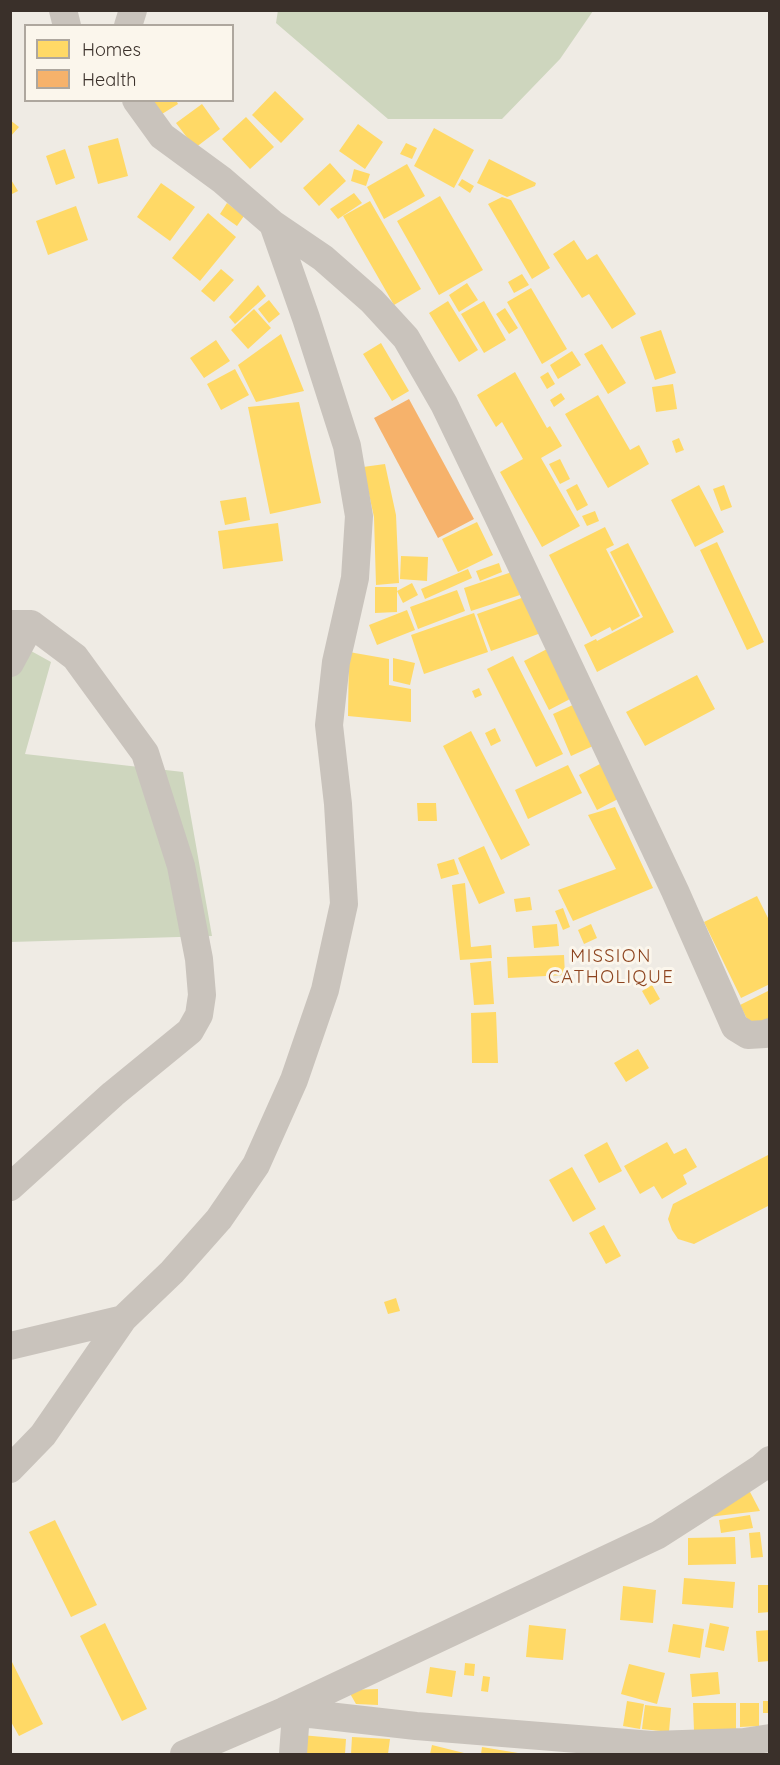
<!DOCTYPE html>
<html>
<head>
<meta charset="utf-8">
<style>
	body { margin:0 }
	#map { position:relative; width:780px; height:1765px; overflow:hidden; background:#efebe4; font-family:Quicksand,sans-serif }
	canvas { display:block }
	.frame { position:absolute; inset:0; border:12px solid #3a302a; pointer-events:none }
	.legend { position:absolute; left:24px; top:24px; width:210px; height:78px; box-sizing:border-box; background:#fbf6ec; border:2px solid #aea79e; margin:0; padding:8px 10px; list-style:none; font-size:18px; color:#3a302a }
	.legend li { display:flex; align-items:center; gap:12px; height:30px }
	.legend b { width:30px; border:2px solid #aea79e }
</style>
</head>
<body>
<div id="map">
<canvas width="780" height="1765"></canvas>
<div class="frame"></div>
<ul class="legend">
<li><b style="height:16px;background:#ffd966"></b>Homes</li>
<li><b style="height:16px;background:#f6b26b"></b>Health</li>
</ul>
</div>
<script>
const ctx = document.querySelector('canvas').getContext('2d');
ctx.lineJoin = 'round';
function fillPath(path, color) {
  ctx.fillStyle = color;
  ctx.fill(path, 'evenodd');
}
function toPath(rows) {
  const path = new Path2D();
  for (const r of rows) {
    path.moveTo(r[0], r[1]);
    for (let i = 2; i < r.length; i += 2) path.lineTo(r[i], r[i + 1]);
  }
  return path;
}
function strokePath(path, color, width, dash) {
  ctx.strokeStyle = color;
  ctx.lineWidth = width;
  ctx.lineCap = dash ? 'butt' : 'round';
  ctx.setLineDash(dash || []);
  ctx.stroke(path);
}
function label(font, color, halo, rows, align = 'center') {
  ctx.font = font + ' Quicksand,sans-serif';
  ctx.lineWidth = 6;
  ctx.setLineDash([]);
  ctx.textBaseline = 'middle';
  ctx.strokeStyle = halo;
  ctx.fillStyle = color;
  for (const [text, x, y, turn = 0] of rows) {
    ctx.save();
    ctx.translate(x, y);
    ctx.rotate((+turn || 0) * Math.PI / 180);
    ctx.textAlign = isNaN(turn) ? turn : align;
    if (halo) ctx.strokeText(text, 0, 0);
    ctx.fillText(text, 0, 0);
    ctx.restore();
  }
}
const green = toPath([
	[278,10,593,10,593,11,560,59,502,119,388,119,276,23],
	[13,641,51,662,25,754,183,772,212,936,11,942,10,644]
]);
const homes = toPath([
	[275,91,304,119,281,143,252,115],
	[141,100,176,100,178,104,154,119],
	[202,104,220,129,195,148,176,123],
	[246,117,274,147,250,169,222,139],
	[10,120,19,127,10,137],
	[358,124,383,142,365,169,339,151],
	[434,128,474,150,454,188,414,166],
	[118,138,128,176,98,184,88,146],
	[406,143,417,148,412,159,400,154],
	[65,149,75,178,56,185,46,156],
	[489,159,536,183,535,186,507,197,477,183],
	[330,163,346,181,319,206,303,188],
	[407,164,425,196,384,219,367,187],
	[354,169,370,174,366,186,351,181],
	[10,178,18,191,10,195],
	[462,179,474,186,470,193,458,185],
	[161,183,195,207,170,241,137,217],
	[354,193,362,203,338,219,330,209],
	[440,196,483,270,439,295,397,221],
	[502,197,511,200,550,268,532,279,488,204],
	[370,201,421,289,394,305,343,216],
	[227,203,244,216,237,226,220,214],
	[76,206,88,240,48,255,36,221],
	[208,213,236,237,200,281,172,258],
	[574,240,587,260,597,254,636,314,612,329,589,294,582,298,553,254],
	[221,269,234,280,214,302,201,291],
	[522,274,529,285,514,293,508,282],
	[467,283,478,300,459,312,449,295],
	[258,285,266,296,235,324,229,317],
	[531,288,567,349,542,364,507,302],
	[269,300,280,314,269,323,258,309],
	[448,301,478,350,459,362,429,313],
	[484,301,506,340,484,353,461,314],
	[505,308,518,328,509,334,496,314],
	[254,309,271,328,248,349,231,330],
	[661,330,676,373,655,380,640,337],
	[281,334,304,391,256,402,238,365],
	[216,340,230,361,204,378,190,358],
	[381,343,409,391,392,401,363,354],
	[602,344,626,383,608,394,584,354],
	[572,351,581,365,558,379,550,365],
	[235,369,249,395,221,410,207,384],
	[515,372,547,428,550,426,562,446,541,458,580,526,542,547,500,472,523,459,502,422,496,427,477,395],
	[548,372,555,384,547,389,540,377],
	[673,384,677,409,656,412,652,387],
	[561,393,565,399,554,407,550,400],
	[598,395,630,450,639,445,649,464,608,488,565,414],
	[299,402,321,503,270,514,248,407],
	[679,438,684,450,676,453,672,441],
	[560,459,570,479,560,484,549,464],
	[385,464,396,515,399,583,376,585,374,517,363,467],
	[577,484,588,505,577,511,566,490],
	[699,485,724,532,695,547,671,500],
	[724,485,732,507,721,511,713,489],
	[246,497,250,520,225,525,220,501],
	[595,511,599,521,587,526,582,516],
	[477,522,493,555,458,572,442,539],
	[278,523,283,561,223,569,218,531],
	[605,527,614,545,606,549,640,616,612,631,610,627,591,637,549,555],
	[717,542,764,642,747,650,700,550],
	[628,543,674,632,597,672,584,645,596,639,597,641,643,617,610,552],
	[401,556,428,557,427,581,400,579],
	[499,563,502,572,480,581,476,571],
	[468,569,472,578,425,599,421,589],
	[512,572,520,595,471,611,464,588],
	[412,583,418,595,403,603,397,591],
	[375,587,397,587,397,612,375,613],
	[457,590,465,611,418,629,410,607],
	[527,596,541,633,491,651,477,614],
	[407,610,415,630,377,645,369,625],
	[474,613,488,652,424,674,411,635],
	[547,649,572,698,549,710,524,661],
	[349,652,389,659,389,685,411,689,411,722,348,716],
	[513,656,563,754,536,767,487,669],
	[393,658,415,663,410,685,393,681],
	[697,675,715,709,645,746,626,712],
	[479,688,482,695,475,698,472,691],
	[575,704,593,746,571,756,553,714],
	[495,728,501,741,491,746,485,733],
	[471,731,530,845,501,860,443,746],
	[600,764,618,799,597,810,579,775],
	[568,765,582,793,528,819,515,790],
	[417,803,436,803,437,821,418,821],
	[615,807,653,888,573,921,558,890,616,869,588,815],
	[484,846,505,893,479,904,458,858],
	[454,859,459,874,441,879,437,864],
	[465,883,471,947,491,945,492,958,460,960,452,885],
	[757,896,770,922,770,984,741,998,704,922],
	[530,897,532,910,516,912,514,899],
	[563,908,570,927,563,930,555,911],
	[557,924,559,946,534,948,532,926],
	[591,924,597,938,584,944,578,930],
	[564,955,565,975,508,978,507,957],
	[491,961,494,1004,474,1005,470,963],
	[652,985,660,999,650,1005,642,991],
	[770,990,770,1022,753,1031,740,1005],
	[496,1012,498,1063,472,1063,471,1013],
	[638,1049,649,1068,626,1082,614,1063],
	[607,1142,622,1171,599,1183,584,1155],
	[667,1142,674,1154,686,1148,697,1167,683,1175,687,1184,662,1199,654,1186,640,1194,624,1166],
	[770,1154,770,1205,694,1244,678,1239,672,1230,668,1219,673,1204],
	[572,1167,596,1209,573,1222,549,1180],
	[604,1225,621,1256,606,1264,589,1233],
	[396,1298,400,1311,388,1314,384,1302],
	[749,1490,760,1511,708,1517],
	[750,1515,753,1528,721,1533,719,1520],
	[55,1520,97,1605,71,1617,29,1532],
	[760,1532,763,1557,751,1558,749,1533],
	[735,1537,736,1564,688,1565,688,1538],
	[684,1578,735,1582,733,1608,682,1604],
	[758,1585,770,1585,770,1612,758,1613],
	[623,1586,656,1590,653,1623,620,1620],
	[105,1623,147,1709,122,1721,80,1636],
	[710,1623,729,1627,724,1651,705,1647],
	[673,1624,704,1629,700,1658,668,1652],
	[529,1625,566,1629,563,1660,526,1657],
	[770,1630,770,1661,758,1662,756,1631],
	[10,1658,43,1724,19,1736,10,1720],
	[465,1663,475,1664,474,1676,464,1675],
	[629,1664,665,1673,657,1704,621,1694],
	[430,1667,456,1671,452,1697,426,1693],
	[718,1672,720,1694,692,1697,690,1674],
	[483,1676,490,1677,488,1692,481,1691],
	[378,1689,378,1705,356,1704,348,1690],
	[627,1701,644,1704,640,1729,623,1726],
	[763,1701,770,1701,770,1713,763,1713],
	[693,1703,736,1703,736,1731,694,1731],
	[740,1703,759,1703,759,1726,740,1727],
	[645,1705,671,1708,669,1732,642,1729],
	[301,1735,346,1739,345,1754,299,1754],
	[352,1737,390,1739,388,1754,351,1754],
	[432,1745,468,1754,430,1754],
	[482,1747,518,1753,518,1754,481,1754]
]);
const health = toPath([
	[409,399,474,519,438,538,374,418]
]);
const minor = toPath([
	[63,10,67,26],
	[128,26,133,10],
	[273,224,323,258,372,301,406,338,444,404,497,514,675,891,735,1027,748,1035,765,1034,770,1032],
	[10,624,31,624,75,657,145,753,181,866,199,959,202,995,199,1015,190,1031,113,1094,10,1187],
	[10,663,31,624],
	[10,1346,123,1319],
	[10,1469,43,1435,123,1319,172,1272,219,1219,256,1165,294,1080,325,990,344,904,338,804,329,725,336,662,355,578,359,516,347,446,306,318,273,224,222,180,162,136,136,100],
	[284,1711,416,1726,652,1745,744,1742,770,1738],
	[184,1754,284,1711,658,1535,711,1501,761,1468,770,1460],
	[293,1754,296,1713]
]);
const neighbourhoodNames = [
	["MISSION",611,957],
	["CATHOLIQUE",611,978]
];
fillPath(green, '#ced6be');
fillPath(homes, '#ffd966');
fillPath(health, '#f6b26b');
strokePath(minor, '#c9c3bc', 28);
ctx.letterSpacing = '1.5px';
label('18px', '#8d441f', '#fbf6ec', neighbourhoodNames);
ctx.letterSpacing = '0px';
</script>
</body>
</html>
